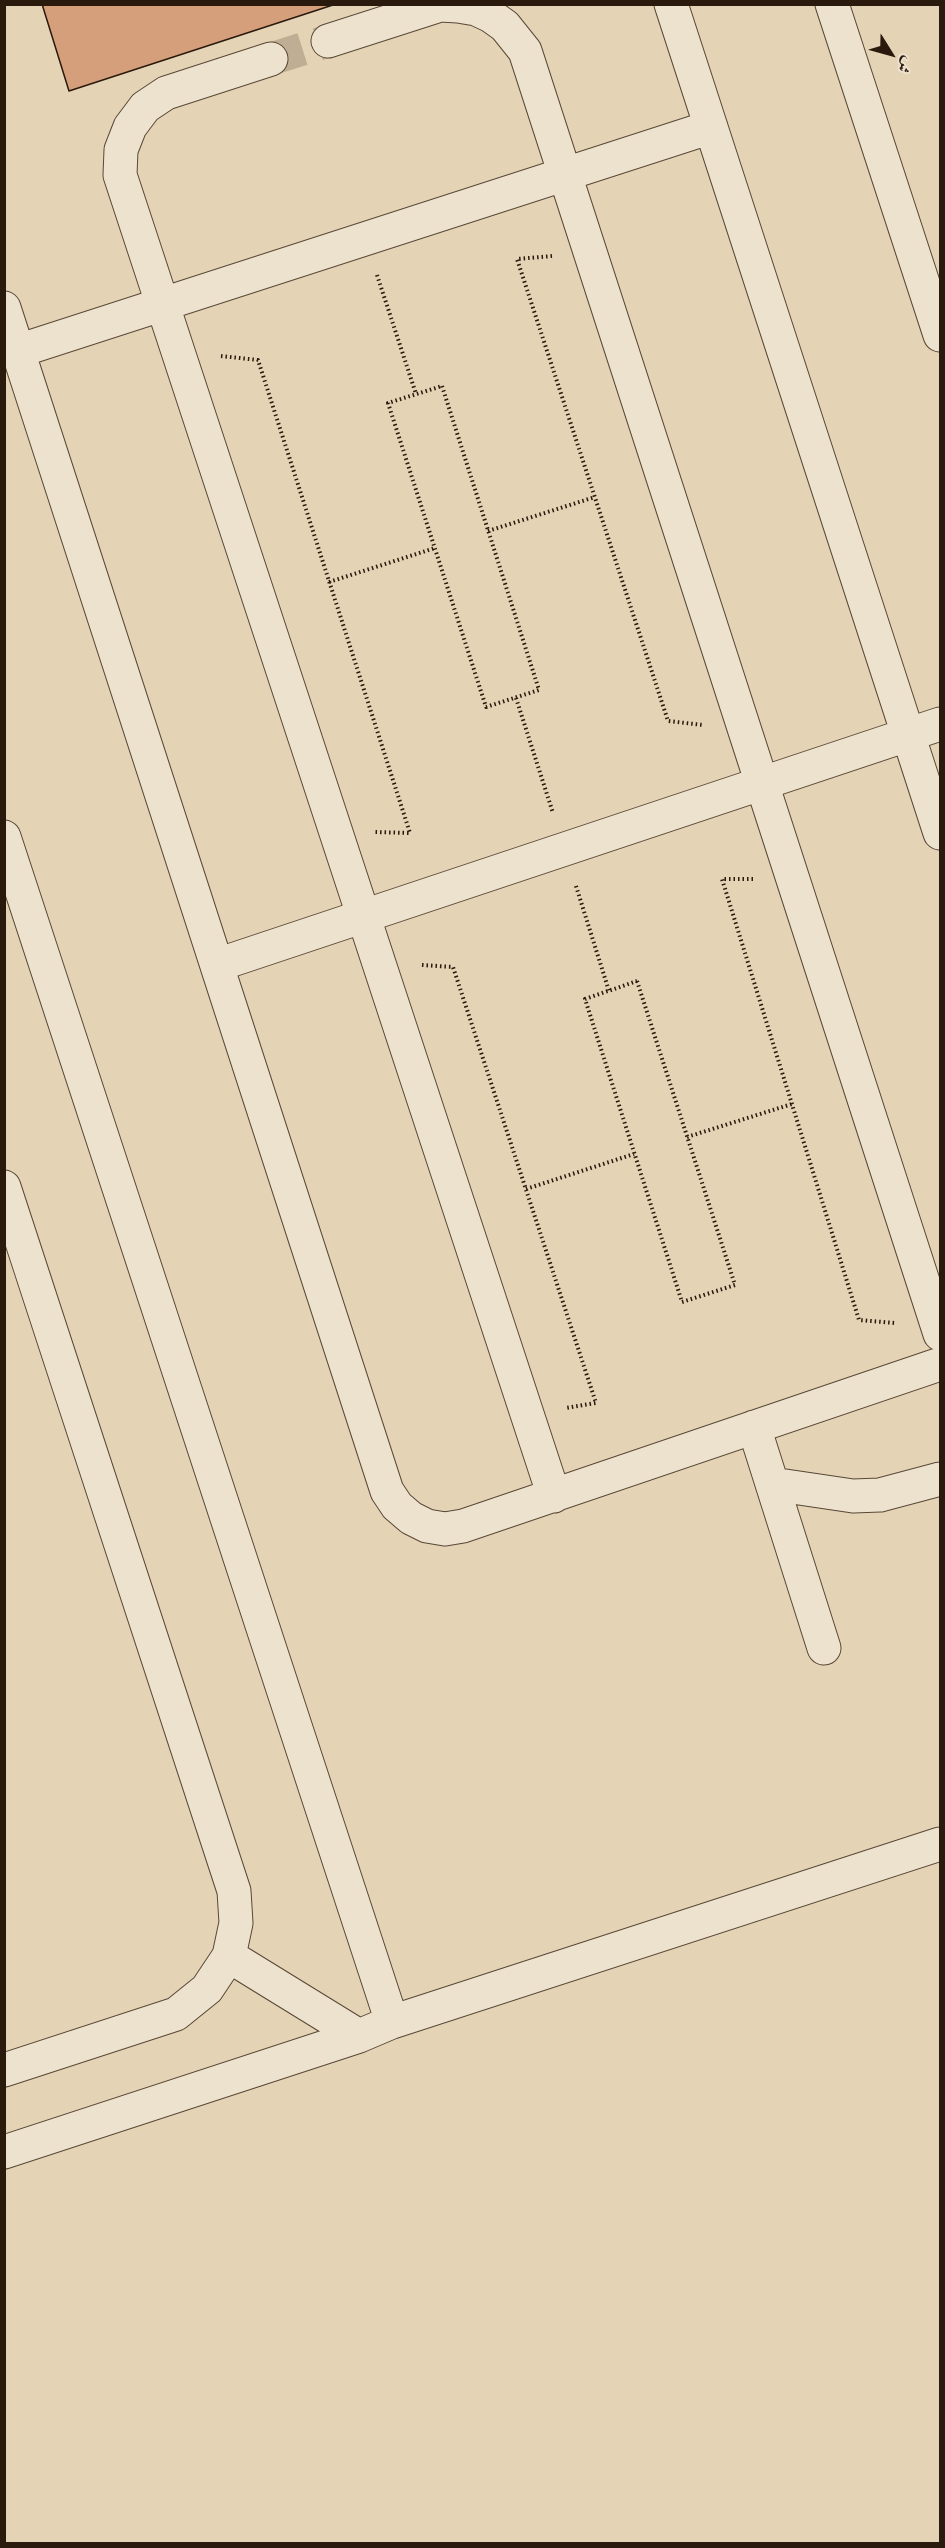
<!DOCTYPE html>
<html>
<head>
<meta charset="utf-8">
<style>
	body { margin:0 }
	#map { position:relative; width:945px; height:2548px; overflow:hidden; background:#e4d3b4; font-family:"IM FELL DW Pica",Amiri,serif }
	canvas { display:block }
	.frame { position:absolute; inset:0; border:6px solid #2a190d; pointer-events:none }
	.north { position:absolute; left:861px; top:24px; width:60px; height:60px; -webkit-text-stroke:4px #ede2ce; paint-order:stroke; rotate:127deg; font-size:16px; font-weight:700; line-height:24px; text-align:center; color:#2a190d }
	.north::after { content:''; display:block; margin:auto; width:21px; height:27px; background:#2a190d; clip-path:polygon(50% 0,100% 100%,50% 72%,0 100%) }
</style>
</head>
<body>
<div id="map">
<canvas width="945" height="2548"></canvas>
<div class="frame"></div>
<div class="north">ش</div>
</div>
<script>
const ctx = document.querySelector('canvas').getContext('2d');
ctx.lineJoin = 'round';
function fillPath(path, color) {
  ctx.fillStyle = color;
  ctx.fill(path, 'evenodd');
}
function toPath(rows) {
  const path = new Path2D();
  for (const r of rows) {
    path.moveTo(r[0], r[1]);
    for (let i = 2; i < r.length; i += 2) path.lineTo(r[i], r[i + 1]);
  }
  return path;
}
function strokePath(path, color, width, dash) {
  ctx.strokeStyle = color;
  ctx.lineWidth = width;
  ctx.lineCap = dash ? 'butt' : 'round';
  ctx.setLineDash(dash || []);
  ctx.stroke(path);
}
const building = toPath([
	[42,4,336,4,69,91,42,4]
]);
const minorTunnel = toPath([
	[271,59,328,41]
]);
const path = toPath([
	[552,256,517,259,668,721,703,725],
	[377,275,416,394],
	[221,356,258,360,410,833,375,832],
	[442,386,539,690,486,707,388,403,442,386],
	[488,531,595,497],
	[329,582,435,548],
	[516,698,553,813],
	[753,879,722,879,859,1320,895,1323],
	[576,886,609,991],
	[422,965,453,967,596,1403,566,1408],
	[637,981,735,1285,682,1302,585,999,637,981],
	[687,1137,792,1104],
	[526,1189,634,1154]
]);
const minor = toPath([
	[671,4,940,833],
	[832,4,940,335],
	[328,41,440,5,458,6,476,9,491,16,505,26,525,51,940,1334],
	[271,59,166,93,145,107,130,127,121,150,120,175,554,1496],
	[4,308,387,1491,397,1506,411,1518,427,1526,445,1529,463,1526,940,1364],
	[18,351,711,127],
	[4,837,392,2022],
	[217,965,940,724],
	[4,1187,234,1891,236,1923,229,1956,207,1989,176,2014,4,2070],
	[754,1427,824,1648],
	[772,1484,853,1496,880,1495,940,1479],
	[229,1956,359,2036],
	[4,2152,359,2036,392,2022,940,1844]
]);
fillPath(building, '#d59f7c');
strokePath(building, '#2a190d', 1.5);
strokePath(minorTunnel, '#bfae93', 33, [33, 16]);
strokePath(minor, '#584837', 35);
strokePath(path, '#2a190d', 4, [1.5, 3]);
strokePath(minor, '#ede2ce', 33);
</script>
</body>
</html>
